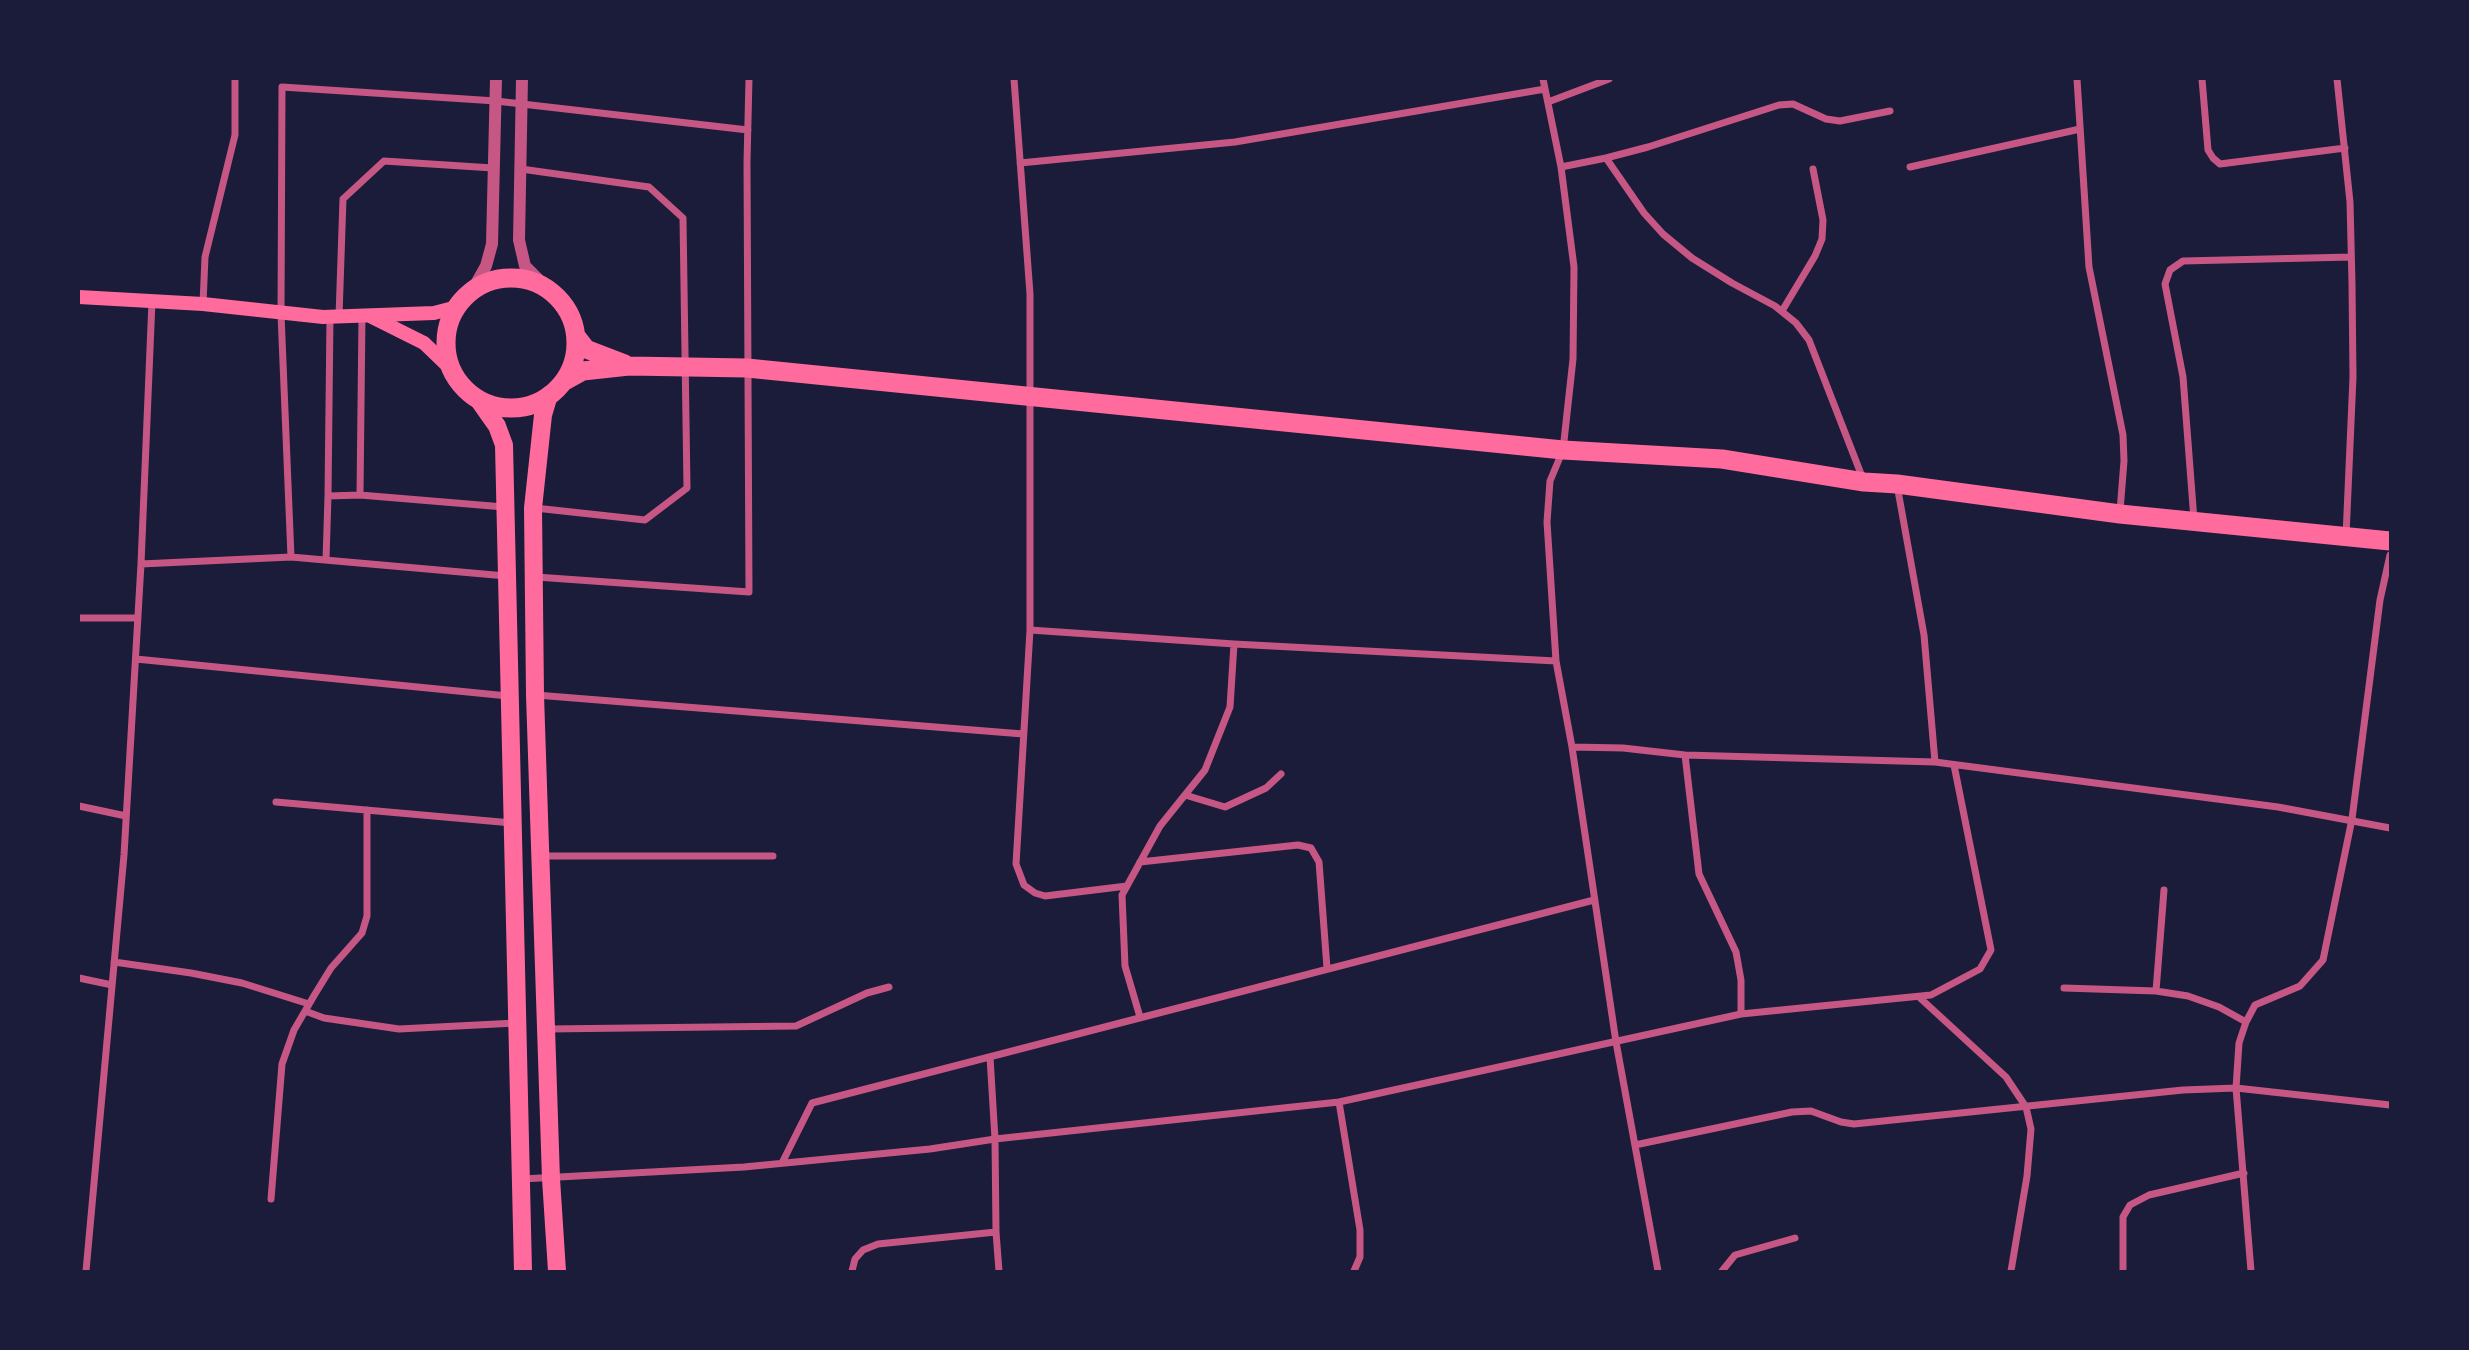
<!DOCTYPE html>
<html>
<head>
<meta charset="utf-8">
<style>
	body { margin:0 }
	#map { position:relative; width:2469px; height:1350px; overflow:hidden; background:#1b1b3a; font-family:"PT Sans",sans-serif }
	canvas { display:block }
	.frame { position:absolute; inset:0; border:80px solid #1b1b3a; pointer-events:none }
</style>
</head>
<body>
<div id="map">
<canvas width="2469" height="1350"></canvas>
<div class="frame"></div>
</div>
<script>
const ctx = document.querySelector('canvas').getContext('2d');
ctx.lineJoin = 'round';
function toPath(rows) {
  const path = new Path2D();
  for (const r of rows) {
    if (r.length === 3) {
      path.moveTo(r[0] + r[2], r[1]);
      path.arc(r[0], r[1], r[2], 0, 2 * Math.PI);
      continue;
    }
    path.moveTo(r[0], r[1]);
    for (let i = 2; i < r.length; i += 2) path.lineTo(r[i], r[i + 1]);
  }
  return path;
}
function strokePath(path, color, width, dash) {
  ctx.strokeStyle = color;
  ctx.lineWidth = width;
  ctx.lineCap = dash ? 'butt' : 'round';
  ctx.setLineDash(dash || []);
  ctx.stroke(path);
}
const minor = toPath([
	[1014,79,1030,294,1030,630],
	[1543,79,1561,167,1574,267,1573,359,1563,450,1550,481,1547,522,1556,661,1572,747,1616,1042,1658,1271],
	[2077,79,2089,267,2123,435,2124,461,2120,511],
	[2202,79,2208,150,2213,158,2220,164,2345,148],
	[2337,79,2350,202,2352,283,2353,377,2346,536],
	[1548,102,1609,79],
	[1606,158,1644,213,1663,234,1692,258,1732,283,1775,306,1796,323,1809,340,1863,479],
	[1020,163,1235,142,1545,89],
	[1561,167,1606,158,1648,147,1779,105,1793,104,1826,119,1840,121,1890,111],
	[1910,167,2080,129],
	[521,169,649,187,683,218,687,488,645,520,535,508],
	[203,304,205,257,235,135,235,79],
	[1782,311,1815,256,1822,239,1823,220,1813,169],
	[339,316,343,199,384,161,493,168],
	[330,317,328,496,360,495,504,507],
	[1897,485,1924,635,1935,762],
	[360,495,362,316],
	[2194,520,2183,377,2165,284,2170,270,2183,261,2351,257],
	[291,557,281,314,282,87,496,101,748,130],
	[326,560,328,496],
	[141,564,291,557,506,576],
	[536,577,749,592,747,162,749,79],
	[79,618,138,618],
	[136,659,508,696],
	[536,695,1023,734],
	[1572,747,1623,748,1685,755,1935,762,2278,807,2390,828],
	[1685,755,1699,874,1736,952,1741,980,1741,1014],
	[1185,795,1225,807,1266,788,1281,774],
	[276,802,512,823],
	[79,806,126,816],
	[542,856,773,856],
	[1140,862,1298,845,1311,848,1319,862,1327,968],
	[1127,886,1045,896,1035,893,1024,885,1016,864,1030,630,1234,644,1556,661],
	[114,962,191,973,242,983,309,1004],
	[79,978,112,985],
	[2064,988,2156,991,2188,996,2219,1007,2246,1022],
	[2156,991,2164,890],
	[1919,997,2006,1077,2026,1107,2031,1129,2027,1176,2011,1271],
	[305,1011,324,1018,399,1029,516,1023],
	[1140,1017,1125,966,1122,895,1160,826,1205,770,1230,707,1234,644],
	[548,1029,796,1026,867,993,889,987],
	[990,1057,995,1139,996,1232,999,1271],
	[1339,1102,1360,1230,1360,1257,1354,1271],
	[1635,1145,1792,1112,1811,1111,1841,1122,1854,1124,2183,1090,2236,1088,2390,1105],
	[782,1163,812,1103,1594,900],
	[522,1179,744,1167,930,1149,995,1139,1339,1102,1741,1014,1931,995,1980,969,1991,950,1954,765],
	[271,1199,282,1064,294,1030,315,994,331,968,362,933,367,916,367,810],
	[86,1271,124,855,141,564,152,301],
	[852,1271,855,1259,863,1250,878,1244,996,1232],
	[1722,1271,1735,1255,1795,1238],
	[2123,1271,2123,1217,2130,1205,2149,1195,2244,1173],
	[2251,1271,2236,1088,2239,1043,2246,1022,2255,1005,2300,986,2323,960,2352,819,2380,600,2390,555]
]);
const tertiary = toPath([
	[522,79,519,240,525,266,547,288],
	[472,291,486,266,492,244,496,79]
]);
const secondary = toPath([
	[79,297,203,304,323,317,434,313,457,307],
	[372,317,424,343,451,369]
]);
const primary = toPath([
	[549,395,543,415,533,508,535,695,551,1179,557,1271],
	[478,399,497,426,504,445,523,1271]
]);
const trunk = toPath([
	[511,343,65],
	[576,336,586,349,625,364],
	[563,382,583,371,629,366,747,368,1563,450,1722,459,1864,482,1897,484,2120,514,2390,541]
]);
strokePath(minor, '#c65784', 7);
strokePath(tertiary, '#c65784', 12);
strokePath(secondary, '#ff6b9d', 14);
strokePath(primary, '#ff6b9d', 18);
strokePath(trunk, '#ff6b9d', 19);
</script>
</body>
</html>
